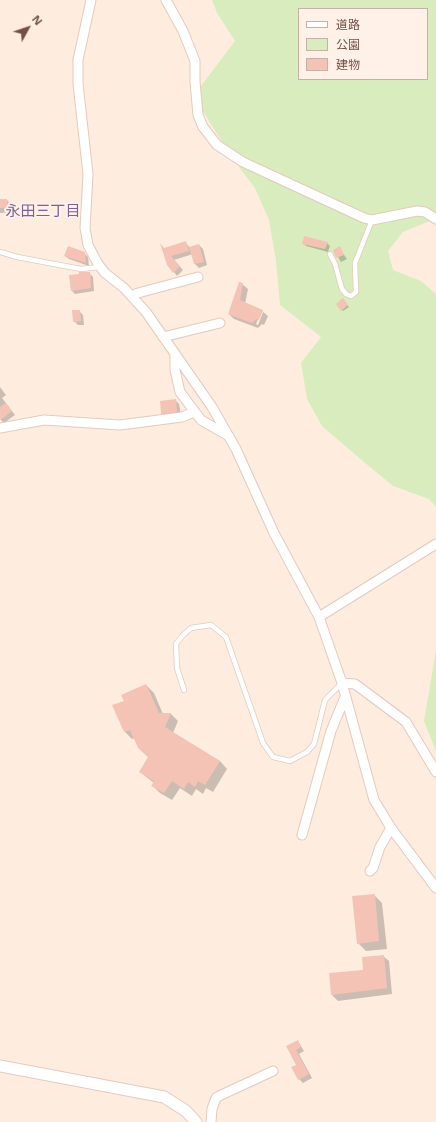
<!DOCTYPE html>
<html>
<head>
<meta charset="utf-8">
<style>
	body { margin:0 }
	#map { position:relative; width:436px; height:1122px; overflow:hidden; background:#feeddf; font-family:"Noto Sans","Noto Sans JP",sans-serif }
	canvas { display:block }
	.legend { position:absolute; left:298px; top:8px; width:130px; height:72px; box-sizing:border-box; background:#fff1e7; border:1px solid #c8b0a6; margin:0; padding:5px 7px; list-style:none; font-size:12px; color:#764e45 }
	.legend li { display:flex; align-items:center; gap:8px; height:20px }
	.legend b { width:20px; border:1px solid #c8b0a6 }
	.north { position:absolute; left:8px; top:8px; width:40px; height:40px; -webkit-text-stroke:3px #fff1e7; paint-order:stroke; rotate:50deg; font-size:11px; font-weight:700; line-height:16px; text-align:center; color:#764e45 }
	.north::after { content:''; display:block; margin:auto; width:14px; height:18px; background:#764e45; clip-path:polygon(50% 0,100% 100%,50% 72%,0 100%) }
</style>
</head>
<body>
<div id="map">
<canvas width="436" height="1122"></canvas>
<ul class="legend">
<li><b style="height:5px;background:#fff"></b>道路</li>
<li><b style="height:11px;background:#d9ecbd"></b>公園</li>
<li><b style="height:11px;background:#f5c3b5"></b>建物</li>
</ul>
<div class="north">N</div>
</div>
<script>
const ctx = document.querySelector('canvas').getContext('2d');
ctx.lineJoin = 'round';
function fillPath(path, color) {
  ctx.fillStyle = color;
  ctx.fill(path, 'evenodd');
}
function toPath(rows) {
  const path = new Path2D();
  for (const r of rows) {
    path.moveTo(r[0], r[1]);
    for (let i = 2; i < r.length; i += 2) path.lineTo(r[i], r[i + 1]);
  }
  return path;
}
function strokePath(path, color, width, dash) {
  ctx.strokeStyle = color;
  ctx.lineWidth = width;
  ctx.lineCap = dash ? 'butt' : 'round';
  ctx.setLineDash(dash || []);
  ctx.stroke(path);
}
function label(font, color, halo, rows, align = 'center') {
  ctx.font = font + ' "Noto Sans","Noto Sans JP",sans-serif';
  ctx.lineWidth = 4;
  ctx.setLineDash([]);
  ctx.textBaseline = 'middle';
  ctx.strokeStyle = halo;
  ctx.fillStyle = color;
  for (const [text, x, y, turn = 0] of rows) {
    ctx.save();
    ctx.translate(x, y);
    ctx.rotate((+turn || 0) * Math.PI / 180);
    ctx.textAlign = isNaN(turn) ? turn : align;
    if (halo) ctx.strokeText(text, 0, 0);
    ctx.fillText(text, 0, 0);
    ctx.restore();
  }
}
const green = toPath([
	[212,0,436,0,436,216,430,221,403,232,388,251,393,270,421,281,436,294,436,507,429,499,393,486,364,462,322,426,307,399,301,363,321,337,280,305,276,261,269,220,255,188,235,162,200,107,201,86,235,41,217,13],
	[299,9,427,9,427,79,299,79],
	[436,650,436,751,424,721]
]);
const shadow = toPath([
	[0,200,7,200,12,205,12,212,0,213],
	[186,243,190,248,199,245,203,249,207,265,199,268,195,264,193,254,174,260,183,270,177,276,174,272,164,249],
	[303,243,327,243,330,246,328,252,306,246],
	[339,248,347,259,341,262,334,250],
	[84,253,88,257,89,266,69,259,65,256],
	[89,273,93,277,94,291,75,294,72,291],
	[242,284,248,289,245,304,262,311,268,316,264,325,262,324,258,328,234,319,229,314],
	[261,312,263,312,258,325,256,324],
	[343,300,349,307,343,311,337,304],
	[79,311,83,315,84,325,78,325,74,321],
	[0,387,6,395,2,398,15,415,4,423,0,419],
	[175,400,179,404,181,415,166,417,162,413],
	[146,685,154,693,163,714,171,714,178,721,173,733,220,761,227,769,213,792,206,788,203,794,196,789,192,796,180,788,172,800,160,793,153,786,154,783,140,772,149,758,139,748,135,738,132,739,125,732,125,701],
	[374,895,382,903,387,949,366,951,358,943],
	[383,956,389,961,392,994,338,1001,332,995],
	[298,1041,304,1051,299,1054,312,1078,303,1083,299,1079,297,1065,287,1047]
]);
const building = toPath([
	[0,199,7,199,7,207,0,208],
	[304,236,328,242,325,249,302,244],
	[186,241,189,251,171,256,180,266,173,273,167,265,160,243,164,248],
	[199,244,204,262,194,264,189,247],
	[68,246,85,252,86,263,64,256],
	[340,246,344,255,336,258,333,250],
	[79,272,90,272,91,288,71,291,69,275,79,274],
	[239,282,243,283,240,300,263,310,259,320,256,319,252,323,228,314],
	[343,298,348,305,341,311,336,304],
	[72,310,80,310,81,321,73,322],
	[176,399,177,412,161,414,160,401],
	[6,403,12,411,0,420,0,407],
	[146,684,159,713,171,713,165,727,220,761,205,785,198,781,195,787,188,782,184,789,172,781,164,793,151,786,154,781,139,772,148,757,138,748,130,730,124,732,112,705,124,701,121,695],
	[375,894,379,941,357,944,352,896],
	[384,955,387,988,331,995,329,973,363,970,362,957],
	[298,1040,301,1047,296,1050,309,1074,298,1080,291,1067,296,1065,286,1046]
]);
const service = toPath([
	[0,252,17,257,81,269,100,267],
	[330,254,335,264,342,289,346,294,351,296,356,292,355,263,372,220],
	[184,690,177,668,176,644,183,635,191,628,211,625,226,637,263,743,273,757,290,761,307,752,314,744,325,700,342,683]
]);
const minor = toPath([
	[91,0,78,60,78,84,88,174,85,228,88,245,98,264,105,273,124,288,146,312,212,407,236,449,274,533,319,617,342,683,374,800,391,828,436,888],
	[166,0,183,31,195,61,195,82,198,115,203,127,217,145,243,162,364,218,372,220,417,211,425,212,436,219],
	[132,296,138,293,198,277],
	[163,337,220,323],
	[175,354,175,370,180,392,201,420,229,436],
	[0,428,44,420,120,425,182,417,194,412],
	[319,617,436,544],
	[342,683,355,684,406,722,436,772],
	[302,835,331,731,345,697],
	[370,871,373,868,380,847,391,828],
	[211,1122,212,1109,216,1098,219,1096,273,1071]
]);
const tertiary = toPath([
	[0,1066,164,1097,186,1111,196,1122]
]);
const neighbourhoodNames = [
	["永田三丁目",43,212]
];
fillPath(green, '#d9ecbd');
fillPath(shadow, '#0003');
fillPath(building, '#f5c3b5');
strokePath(service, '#e5c9be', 6);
strokePath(minor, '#e5c9be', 11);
strokePath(tertiary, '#e5c9be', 13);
strokePath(service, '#fff', 4.5);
strokePath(minor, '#fff', 9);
strokePath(tertiary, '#fff', 11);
label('15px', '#7c609a', '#fff1e7', neighbourhoodNames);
</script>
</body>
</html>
